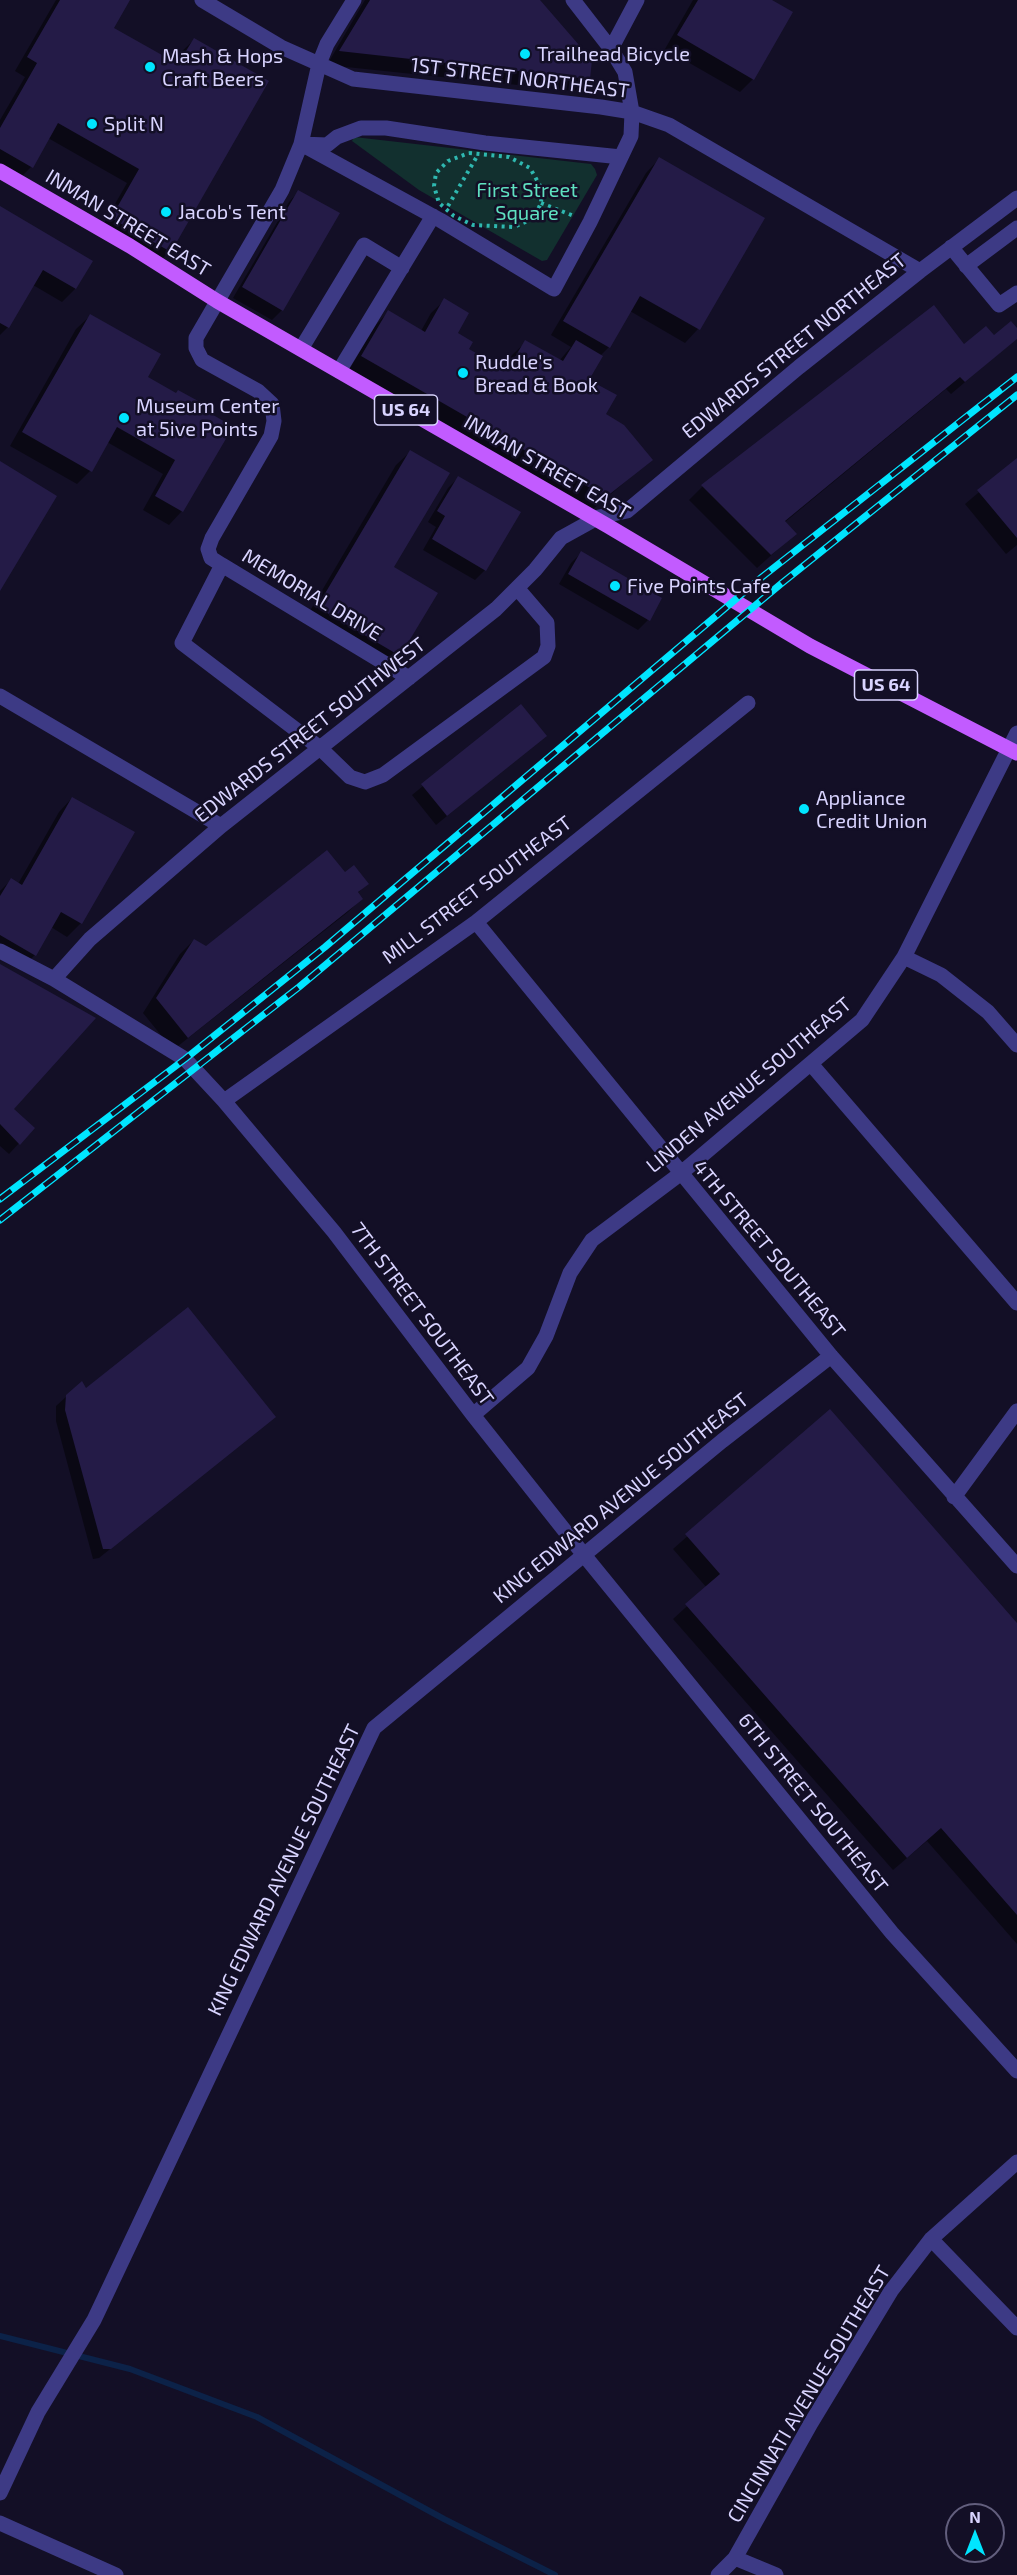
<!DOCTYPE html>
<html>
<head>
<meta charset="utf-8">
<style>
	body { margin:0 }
	#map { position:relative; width:1017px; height:2575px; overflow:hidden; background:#130f26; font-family:"Exo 2",sans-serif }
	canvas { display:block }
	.north { position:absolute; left:945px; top:2503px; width:60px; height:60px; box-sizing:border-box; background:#130f26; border:2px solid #625e7d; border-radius:50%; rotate:0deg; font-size:16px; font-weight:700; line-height:24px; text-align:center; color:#d9d4ff }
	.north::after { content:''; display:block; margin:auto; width:21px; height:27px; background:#00e5ff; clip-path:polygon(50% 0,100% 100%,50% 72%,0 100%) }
</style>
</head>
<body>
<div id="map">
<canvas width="1017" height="2575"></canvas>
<div class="north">N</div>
</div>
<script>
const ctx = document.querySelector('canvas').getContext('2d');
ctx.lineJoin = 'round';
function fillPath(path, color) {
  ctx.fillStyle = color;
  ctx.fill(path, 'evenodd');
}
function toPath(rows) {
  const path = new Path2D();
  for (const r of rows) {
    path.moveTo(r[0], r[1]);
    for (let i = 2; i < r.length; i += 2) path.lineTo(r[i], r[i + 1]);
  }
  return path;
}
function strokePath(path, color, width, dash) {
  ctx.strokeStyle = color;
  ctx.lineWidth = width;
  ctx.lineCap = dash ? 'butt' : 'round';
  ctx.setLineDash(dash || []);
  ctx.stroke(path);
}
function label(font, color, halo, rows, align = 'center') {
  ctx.font = font + ' "Exo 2",sans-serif';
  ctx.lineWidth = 5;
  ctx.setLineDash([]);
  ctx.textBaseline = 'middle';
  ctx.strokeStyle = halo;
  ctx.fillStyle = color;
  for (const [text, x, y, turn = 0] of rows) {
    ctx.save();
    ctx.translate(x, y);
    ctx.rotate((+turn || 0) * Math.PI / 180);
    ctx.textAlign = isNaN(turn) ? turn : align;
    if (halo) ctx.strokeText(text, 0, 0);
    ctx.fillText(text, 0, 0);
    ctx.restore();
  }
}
const green = toPath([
	[354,137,591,164,595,169,597,175,547,260,542,261,419,190,352,141]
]);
const shadow = toPath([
	[56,0,128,0,112,28,174,64,180,53,194,40,170,251,156,265,99,232,127,183,48,138,31,167,18,180,0,170,0,120,25,77,15,71],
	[365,0,538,0,589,78,575,91,327,65],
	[693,0,769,0,753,79,740,92,665,49],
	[659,159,763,219,698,329,685,343,630,311,609,347,600,356,587,380,604,415,651,460,592,510,349,370,375,326,388,312,421,331,431,313,445,300,456,333,467,349,503,370,512,355,526,342,559,361,571,347,551,335,646,173],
	[299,191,282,310,272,320,233,298,289,202],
	[0,208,91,262,75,289,62,302,33,285,8,327,0,335],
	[934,307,964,347,1017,331,1017,338,951,394,946,389,785,522,795,534,757,568,689,500,702,487],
	[90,316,146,378,176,395,182,511,169,525,143,510,163,474,107,442,90,471,77,484,10,446,76,329],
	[410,452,392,568,399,655,386,669,304,621,396,465],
	[1017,460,1017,545,1006,554,965,504],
	[458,478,485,570,475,580,423,550,436,527,428,522,448,488],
	[581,553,648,620,638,630,559,584,571,563],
	[521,706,545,736,436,825,412,795],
	[72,798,81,923,67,937,51,927,35,955,21,968,0,956,0,891,11,880,18,884,59,812],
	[345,874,367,883,357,894,361,899,348,912,173,1050,143,1013,180,954,194,940,206,948],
	[0,965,12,1109,33,1128,9,1154,0,1146],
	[86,1390,274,1417,99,1558,93,1559,56,1421,56,1406,67,1396],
	[829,1411,1017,1625,1017,1944,927,1841,893,1870,673,1619,707,1588,673,1549]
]);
const stream = toPath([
	[0,2336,130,2369,257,2417,444,2519,555,2575]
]);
const building = toPath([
	[60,0,130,0,114,28,178,64,194,38,269,81,171,252,111,218,139,169,58,123,33,168,0,149,0,128,37,63,27,57],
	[370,0,540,0,592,60,590,79,339,51],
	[698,0,772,0,793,12,754,80,677,35],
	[659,157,765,218,700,330,640,296,610,348,563,321],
	[298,190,340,213,283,311,242,287],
	[0,206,93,261,76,289,43,270,9,328,0,323],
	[444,298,469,313,458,333,473,342,469,349,507,371,525,340,563,361,576,340,603,356,589,380,617,395,606,414,624,425,653,460,606,497,361,356,388,310,425,332],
	[934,305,964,344,986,326,994,335,1011,321,1017,328,1017,339,965,382,960,377,785,521,797,534,771,555,701,485],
	[90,314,161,354,148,377,176,393,178,390,211,408,208,412,227,423,221,433,227,437,183,512,155,496,175,460,117,427,92,472,22,432],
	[410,450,450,473,394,567,438,593,400,656,317,607],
	[1017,458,1017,538,977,490],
	[0,461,57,496,0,591],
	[458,476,521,512,486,571,432,539,445,516,437,511],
	[581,551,662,598,650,621,568,574],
	[521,704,547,736,447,816,421,784],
	[72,797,135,832,82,924,61,912,36,956,0,935,0,896,11,878,22,885],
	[327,850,345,872,354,865,369,884,358,892,363,899,188,1038,156,998,194,939,206,946],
	[0,964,96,1018,14,1109,35,1128,20,1145,0,1124],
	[188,1307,276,1417,111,1549,103,1549,65,1410,66,1395,82,1381,86,1388],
	[830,1409,1017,1623,1017,1915,941,1828,907,1858,685,1604,720,1574,685,1534]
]);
const path = toPath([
	[469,153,509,157,530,168,542,189,541,203,534,218,514,227,473,225,454,216,439,203,434,186,436,173,448,161,469,153],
	[541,203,574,216],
	[448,206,476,158]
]);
const minor = toPath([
	[202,0,281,47,353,79,601,107,632,112,669,125,920,271],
	[354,0,327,44,319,64,301,144,282,190,196,338,196,348,202,360,258,391,272,404,274,421,271,436,212,538,208,549,211,558,222,565,409,678],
	[573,0,611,49,625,72,632,112,631,136,621,157],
	[611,49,637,0],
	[361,128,386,128,485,143,621,157,590,222,554,289,440,220,301,144,327,145,337,137,361,128],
	[951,247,999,305,1017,293],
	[966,266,1017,228],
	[301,349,364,245,402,268],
	[339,371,433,216],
	[222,565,182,643,320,748,350,777,365,782,383,775,544,657,548,646,547,623,517,588],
	[0,696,221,826],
	[476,922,831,1356,1017,1566],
	[0,951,54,979,185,1059,224,1101,334,1232,473,1415,584,1555,892,1933,1017,2071],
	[904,957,941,975,988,1012,1017,1045],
	[54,979,90,939,221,826,496,609,535,570,561,538,599,517,627,511,799,367,920,271,1017,198],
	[811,1064,1017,1303],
	[224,1101,476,922,748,703],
	[473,1415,528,1368,546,1336,570,1273,592,1240,680,1174,862,1020,904,957,1017,733],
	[954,1497,1017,1411],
	[931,2239,1017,2328],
	[0,2493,38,2412,94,2320,374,1728,722,1441,831,1356],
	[0,2523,116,2575],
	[735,2558,776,2575],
	[718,2575,735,2558,811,2423,891,2291,931,2239,1017,2162]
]);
const major = toPath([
	[0,171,130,246,217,301,608,526,810,646,1017,753]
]);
const rail = toPath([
	[0,1199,185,1059,325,947,762,577,1017,377],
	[0,1220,299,987,782,583,1017,395]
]);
const markers = [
	[525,54,6,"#00e5ff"],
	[150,67,6,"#00e5ff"],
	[92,124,6,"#00e5ff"],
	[166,212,6,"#00e5ff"],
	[463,373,6,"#00e5ff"],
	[124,418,6,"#00e5ff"],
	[615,586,6,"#00e5ff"],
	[804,809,6,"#00e5ff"]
];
const shields = [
	[406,410,63],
	[886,685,63]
];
const shieldNames = [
	["US 64",406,410],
	["US 64",886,685]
];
const poiNames = [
	["Trailhead Bicycle",537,54],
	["Mash & Hops",162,56],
	["Craft Beers",162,79],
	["Split N",104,124],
	["Jacob's Tent",178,212],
	["Ruddle's",475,362],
	["Bread & Book",475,385],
	["Museum Center",136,406],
	["at 5ive Points",136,429],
	["Five Points Cafe",627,586],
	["Appliance",816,798],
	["Credit Union",816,821]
];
const streetNames = [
	["1ST STREET NORTHEAST",520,78,7],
	["INMAN STREET EAST",128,223,31],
	["EDWARDS STREET NORTHEAST",794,346,-39],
	["INMAN STREET EAST",547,467,30],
	["MEMORIAL DRIVE",312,595,31],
	["EDWARDS STREET SOUTHWEST",310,730,-38],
	["MILL STREET SOUTHEAST",477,890,-37],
	["LINDEN AVENUE SOUTHEAST",749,1085,-40],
	["4TH STREET SOUTHEAST",769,1249,50],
	["7TH STREET SOUTHEAST",422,1314,53],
	["KING EDWARD AVENUE SOUTHEAST",621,1498,-39],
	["6TH STREET SOUTHEAST",813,1803,51],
	["KING EDWARD AVENUE SOUTHEAST",284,1870,-64],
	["CINCINNATI AVENUE SOUTHEAST",809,2394,-59]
];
const parkNames = [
	["First Street",527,190],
	["Square",527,213]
];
fillPath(green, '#12302f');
fillPath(shadow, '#0007');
strokePath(stream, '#0c2248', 6);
fillPath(building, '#241b47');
strokePath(path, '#2fb8b0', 4, [3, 4.5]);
strokePath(minor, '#3d3a85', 15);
strokePath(major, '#c25bff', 15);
strokePath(rail, '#00e5ff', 7);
strokePath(rail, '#130f26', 4.5, [14]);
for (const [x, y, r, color] of markers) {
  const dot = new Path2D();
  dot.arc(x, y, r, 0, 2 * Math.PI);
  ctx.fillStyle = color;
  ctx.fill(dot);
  strokePath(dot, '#130f26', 2);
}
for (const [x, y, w] of shields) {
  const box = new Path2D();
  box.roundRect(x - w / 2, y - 15, w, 30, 4.5);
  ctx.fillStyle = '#130f26';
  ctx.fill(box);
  strokePath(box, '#d9d4ff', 1.5);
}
label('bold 18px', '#d9d4ff', null, shieldNames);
label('20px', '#d9d4ff', '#130f26', poiNames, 'left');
label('20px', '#d9d4ff', '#130f26', streetNames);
label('20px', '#5fe0c0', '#130f26', parkNames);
</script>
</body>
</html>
